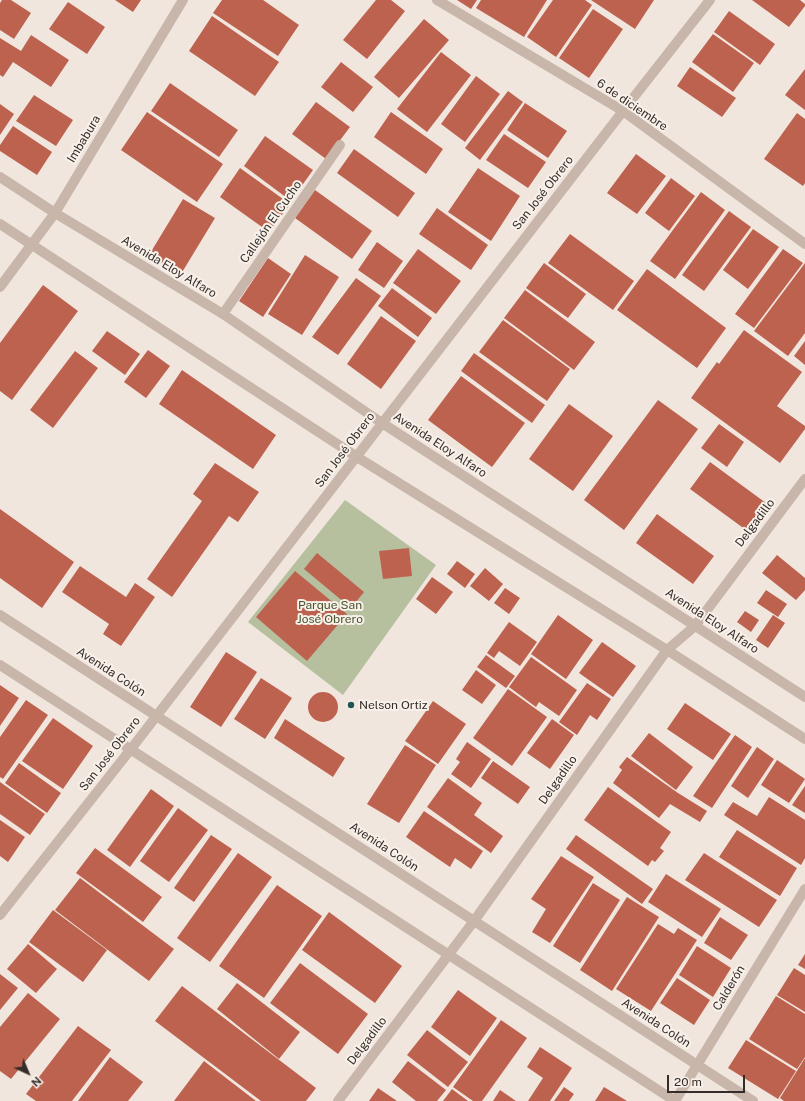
<!DOCTYPE html>
<html>
<head>
<meta charset="utf-8">
<style>
	body { margin:0 }
	#map { position:relative; width:805px; height:1101px; overflow:hidden; background:#f1e6de; font-family:"Public Sans",sans-serif }
	canvas { display:block }
	.north { position:absolute; left:8px; top:1053px; width:40px; height:40px; -webkit-text-stroke:3px #f8f1ea; paint-order:stroke; rotate:136deg; font-size:11px; font-weight:700; line-height:16px; text-align:center; color:#362c29 }
	.north::after { content:''; display:block; margin:auto; width:14px; height:18px; background:#362c29; clip-path:polygon(50% 0,100% 100%,50% 72%,0 100%) }
	.scale { position:absolute; left:667px; top:1075px; width:78px; height:18px; box-sizing:border-box; border:2px solid #362c29; border-top:0; padding-left:5px; font-size:12px; line-height:14px; white-space:nowrap; color:#362c29; -webkit-text-stroke:3px #f8f1ea; paint-order:stroke }
</style>
</head>
<body>
<div id="map">
<canvas width="805" height="1101"></canvas>
<div class="north">N</div>
<div class="scale">20 m</div>
</div>
<script>
const ctx = document.querySelector('canvas').getContext('2d');
ctx.lineJoin = 'round';
function fillPath(path, color) {
  ctx.fillStyle = color;
  ctx.fill(path, 'evenodd');
}
function toPath(rows) {
  const path = new Path2D();
  for (const r of rows) {
    if (r.length === 3) {
      path.moveTo(r[0] + r[2], r[1]);
      path.arc(r[0], r[1], r[2], 0, 2 * Math.PI);
      continue;
    }
    path.moveTo(r[0], r[1]);
    for (let i = 2; i < r.length; i += 2) path.lineTo(r[i], r[i + 1]);
  }
  return path;
}
function strokePath(path, color, width, dash) {
  ctx.strokeStyle = color;
  ctx.lineWidth = width;
  ctx.lineCap = dash ? 'butt' : 'round';
  ctx.setLineDash(dash || []);
  ctx.stroke(path);
}
function label(font, color, halo, rows, align = 'center') {
  ctx.font = font + ' "Public Sans",sans-serif';
  ctx.lineWidth = 4;
  ctx.setLineDash([]);
  ctx.textBaseline = 'middle';
  ctx.strokeStyle = halo;
  ctx.fillStyle = color;
  for (const [text, x, y, turn = 0] of rows) {
    ctx.save();
    ctx.translate(x, y);
    ctx.rotate((+turn || 0) * Math.PI / 180);
    ctx.textAlign = isNaN(turn) ? turn : align;
    if (halo) ctx.strokeText(text, 0, 0);
    ctx.fillText(text, 0, 0);
    ctx.restore();
  }
}
const green = toPath([
	[345,500,436,565,343,695,248,622]
]);
const building = toPath([
	[2,0,11,0,31,13,14,39,0,30,0,3],
	[115,0,141,0,133,12],
	[222,0,263,0,299,25,278,56,213,13],
	[376,0,391,0,405,11,367,59,343,40],
	[457,0,477,0,471,9],
	[481,0,547,0,524,37,476,8],
	[553,0,585,0,592,5,556,57,527,37],
	[591,0,654,0,635,29],
	[752,0,800,0,805,4,805,6,789,27],
	[68,2,105,27,87,54,49,29],
	[593,9,623,29,589,78,559,58],
	[729,11,775,44,760,65,714,32],
	[212,16,279,62,255,96,189,51],
	[424,19,449,40,399,98,374,77],
	[713,34,754,63,733,92,692,62],
	[31,35,69,60,51,87,13,62,3,77,0,75,0,38,21,51],
	[441,52,471,75,427,132,397,109],
	[341,62,373,87,353,112,321,87],
	[690,67,736,98,722,117,677,86],
	[805,69,805,110,785,95],
	[476,76,500,94,465,142,441,124],
	[170,83,238,130,219,157,151,111],
	[508,91,523,102,480,160,465,148],
	[34,95,73,120,56,146,16,121],
	[316,102,350,127,326,159,292,134],
	[525,103,567,131,548,158,507,130],
	[0,104,14,114,0,135],
	[147,112,223,164,197,202,121,150],
	[391,112,443,149,426,174,374,137],
	[797,113,805,119,805,183,803,186,764,159],
	[13,126,52,152,37,175,0,151,0,145],
	[504,134,546,162,528,188,486,160],
	[265,136,313,170,291,201,244,166],
	[354,149,415,193,398,217,337,173],
	[636,154,666,176,637,214,607,193],
	[240,168,290,204,269,232,220,197],
	[478,168,520,196,491,241,448,212],
	[671,178,695,196,669,231,645,213],
	[315,190,372,231,352,259,295,218],
	[701,192,725,210,675,279,650,261],
	[183,199,215,218,181,274,149,255],
	[437,208,488,245,471,270,419,234],
	[729,211,751,227,704,291,682,275],
	[753,229,779,247,748,289,723,270],
	[570,234,634,281,613,310,548,263],
	[377,242,403,261,384,288,358,270],
	[418,249,461,281,436,314,393,283],
	[783,249,803,263,754,328,735,314],
	[305,255,339,277,302,335,268,314],
	[268,258,291,274,263,317,239,301],
	[544,263,586,294,568,318,526,288],
	[805,263,805,333,788,356,754,331],
	[647,269,726,328,697,368,617,310],
	[356,278,381,296,338,355,312,337],
	[43,285,78,311,12,400,0,391,0,343],
	[392,288,432,318,418,337,378,306],
	[525,290,595,342,574,370,504,318],
	[381,316,416,341,381,389,347,364],
	[503,320,570,369,547,401,479,352],
	[744,330,802,372,777,406,805,426,805,429,780,463,691,398,717,362,719,364],
	[107,331,140,354,125,375,92,351],
	[805,341,805,365,794,356],
	[148,350,170,366,146,398,124,382],
	[75,351,98,368,53,428,30,410],
	[474,353,545,405,532,423,461,371],
	[182,370,276,435,253,469,159,404],
	[461,376,525,423,492,467,428,420],
	[658,400,698,429,624,530,584,500],
	[569,404,613,436,573,491,529,459],
	[719,424,744,442,727,467,701,448],
	[710,462,766,503,746,530,690,489],
	[215,463,259,492,238,522,229,516,172,597,147,579,202,501,193,494],
	[0,509,74,562,42,608,0,578],
	[657,514,714,556,693,584,636,543],
	[409,548,412,576,383,579,379,551],
	[317,553,364,592,351,608,304,569],
	[777,555,805,578,805,590,796,600,762,573],
	[457,561,475,574,465,588,447,574],
	[80,566,126,597,135,583,155,597,121,646,103,634,109,624,62,592],
	[485,568,503,584,489,601,470,586],
	[295,571,347,614,307,661,256,617],
	[432,577,453,592,436,614,416,599],
	[505,588,520,598,509,614,494,603],
	[766,590,787,604,778,617,757,603],
	[745,611,759,620,751,632,737,622],
	[558,615,593,640,566,679,531,654],
	[773,615,785,623,768,648,756,640],
	[509,622,537,642,520,666,499,651,494,658,487,653],
	[602,642,636,666,613,697,579,673],
	[226,652,257,672,221,727,190,707],
	[486,655,515,676,506,688,477,667],
	[531,657,577,690,559,716,539,702,536,707,509,687],
	[476,670,496,685,482,704,462,690],
	[261,678,292,698,265,739,234,719],
	[587,683,611,699,597,720,590,715,577,735,559,722],
	[0,685,19,698,0,726],
	[508,689,547,717,512,766,473,738],
	[323,707,15],
	[26,700,48,715,3,779,0,777,0,737],
	[433,701,466,724,438,764,405,741],
	[685,703,731,734,713,760,667,729],
	[53,718,93,746,63,789,22,761],
	[285,719,345,758,333,777,274,738],
	[552,719,574,735,550,769,527,753],
	[649,733,693,767,676,790,631,756],
	[735,735,752,747,712,808,693,796],
	[467,742,491,759,471,788,451,774,460,762,456,759],
	[405,745,436,765,399,823,367,804],
	[757,747,774,759,748,798,731,786],
	[627,757,678,793,707,811,700,822,670,804,659,818,613,783,622,770,619,767],
	[777,760,805,779,789,803,761,785],
	[493,761,530,787,518,804,481,778],
	[19,763,61,793,47,813,5,783],
	[448,778,482,803,474,815,503,836,491,853,427,807],
	[0,782,45,814,30,835,0,814],
	[805,786,805,813,792,805],
	[608,787,671,832,660,848,664,851,655,862,652,860,648,866,584,820],
	[151,789,174,806,130,867,107,850],
	[769,797,805,820,805,858,801,865,724,815,733,802,757,816],
	[178,808,208,830,169,882,140,861],
	[424,811,483,851,471,869,455,858,450,867,406,837],
	[0,820,25,837,8,862,0,856],
	[737,830,797,868,780,896,719,857],
	[211,835,232,849,194,902,174,888],
	[576,835,653,889,642,904,566,849],
	[95,848,162,897,143,922,76,873],
	[238,853,272,877,210,962,177,938],
	[704,853,777,900,759,927,685,880],
	[561,856,594,877,550,943,532,932,546,909,531,899],
	[666,874,721,909,702,937,648,902],
	[80,878,174,949,149,981,55,910],
	[593,883,620,900,580,963,553,946],
	[277,885,322,916,264,998,219,966],
	[627,897,659,917,612,991,580,970],
	[53,910,107,950,83,982,29,942],
	[329,912,402,966,375,1003,302,950],
	[720,917,748,935,731,960,704,943],
	[658,924,674,934,678,928,697,940,651,1011,616,989],
	[28,944,57,969,36,993,7,969],
	[697,946,731,968,713,997,679,975],
	[805,954,805,969,798,965],
	[300,963,368,1014,338,1054,270,1003],
	[794,968,805,975,805,1012,777,995],
	[0,974,18,988,0,1010],
	[677,978,710,1000,694,1025,660,1003],
	[237,983,300,1032,279,1059,217,1009],
	[182,986,316,1088,306,1101,261,1101,155,1021],
	[458,990,497,1018,470,1056,431,1027],
	[28,993,60,1019,11,1079,0,1071,0,1027],
	[776,996,805,1014,805,1057,797,1069,749,1039],
	[501,1020,527,1038,482,1101,473,1101,453,1087],
	[78,1026,111,1050,72,1101,36,1101,26,1094],
	[427,1030,468,1062,448,1087,407,1055],
	[746,1040,796,1071,778,1099,728,1068],
	[540,1047,572,1068,550,1101,528,1101,543,1078,527,1067],
	[110,1057,143,1082,128,1101,78,1101],
	[805,1058,805,1101,784,1101,780,1098],
	[204,1061,256,1101,174,1101],
	[408,1061,446,1090,437,1101,416,1101,392,1082],
	[564,1087,574,1094,569,1101,554,1101],
	[604,1087,627,1101,595,1101],
	[378,1088,397,1101,369,1101],
	[452,1089,468,1101,443,1101],
	[500,1090,516,1101,493,1101]
]);
const pedestrian = toPath([
	[223,314,340,145]
]);
const minor = toPath([
	[437,0,623,111,805,244],
	[0,177,55,213,223,314,382,423,805,697],
	[0,224,357,457,667,650,805,739],
	[0,287,55,213,183,0],
	[0,915,131,749,623,111,710,0],
	[338,1101,474,921,667,650,695,626,805,479],
	[675,1101,805,889]
]);
const tertiary = toPath([
	[0,615,753,1101],
	[0,665,675,1101]
]);
const markers = [
	[351,705,4,"#215555"]
];
const streetNames = [
	["6 de diciembre",632,105,34],
	["Imbabura",84,139,-59],
	["San José Obrero",543,193,-52],
	["Callejón El Cucho",271,222,-55],
	["Avenida Eloy Alfaro",169,267,31],
	["Avenida Eloy Alfaro",440,445,33],
	["San José Obrero",345,450,-53],
	["Delgadillo",755,523,-53],
	["Avenida Eloy Alfaro",712,621,33],
	["Avenida Colón",111,672,33],
	["San José Obrero",110,754,-52],
	["Delgadillo",558,780,-55],
	["Avenida Colón",384,847,33],
	["Calderón",729,988,-59],
	["Avenida Colón",656,1023,33],
	["Delgadillo",367,1041,-53]
];
const parkNames = [
	["Parque San",330,605],
	["José Obrero",330,619]
];
const poiNames = [
	["Nelson Ortiz",359,705]
];
fillPath(green, '#b6bf9e');
fillPath(building, '#bd624f');
strokePath(pedestrian, '#c8b6aa', 10);
strokePath(minor, '#c8b6aa', 10);
strokePath(tertiary, '#c8b6aa', 10);
for (const [x, y, r, color] of markers) {
  const dot = new Path2D();
  dot.arc(x, y, r, 0, 2 * Math.PI);
  ctx.fillStyle = color;
  ctx.fill(dot);
  strokePath(dot, '#f8f1ea', 1.5);
}
label('12px', '#362c29', '#f8f1ea', streetNames);
label('12px', '#48532f', '#f8f1ea', parkNames);
label('12px', '#362c29', '#f8f1ea', poiNames, 'left');
</script>
</body>
</html>
